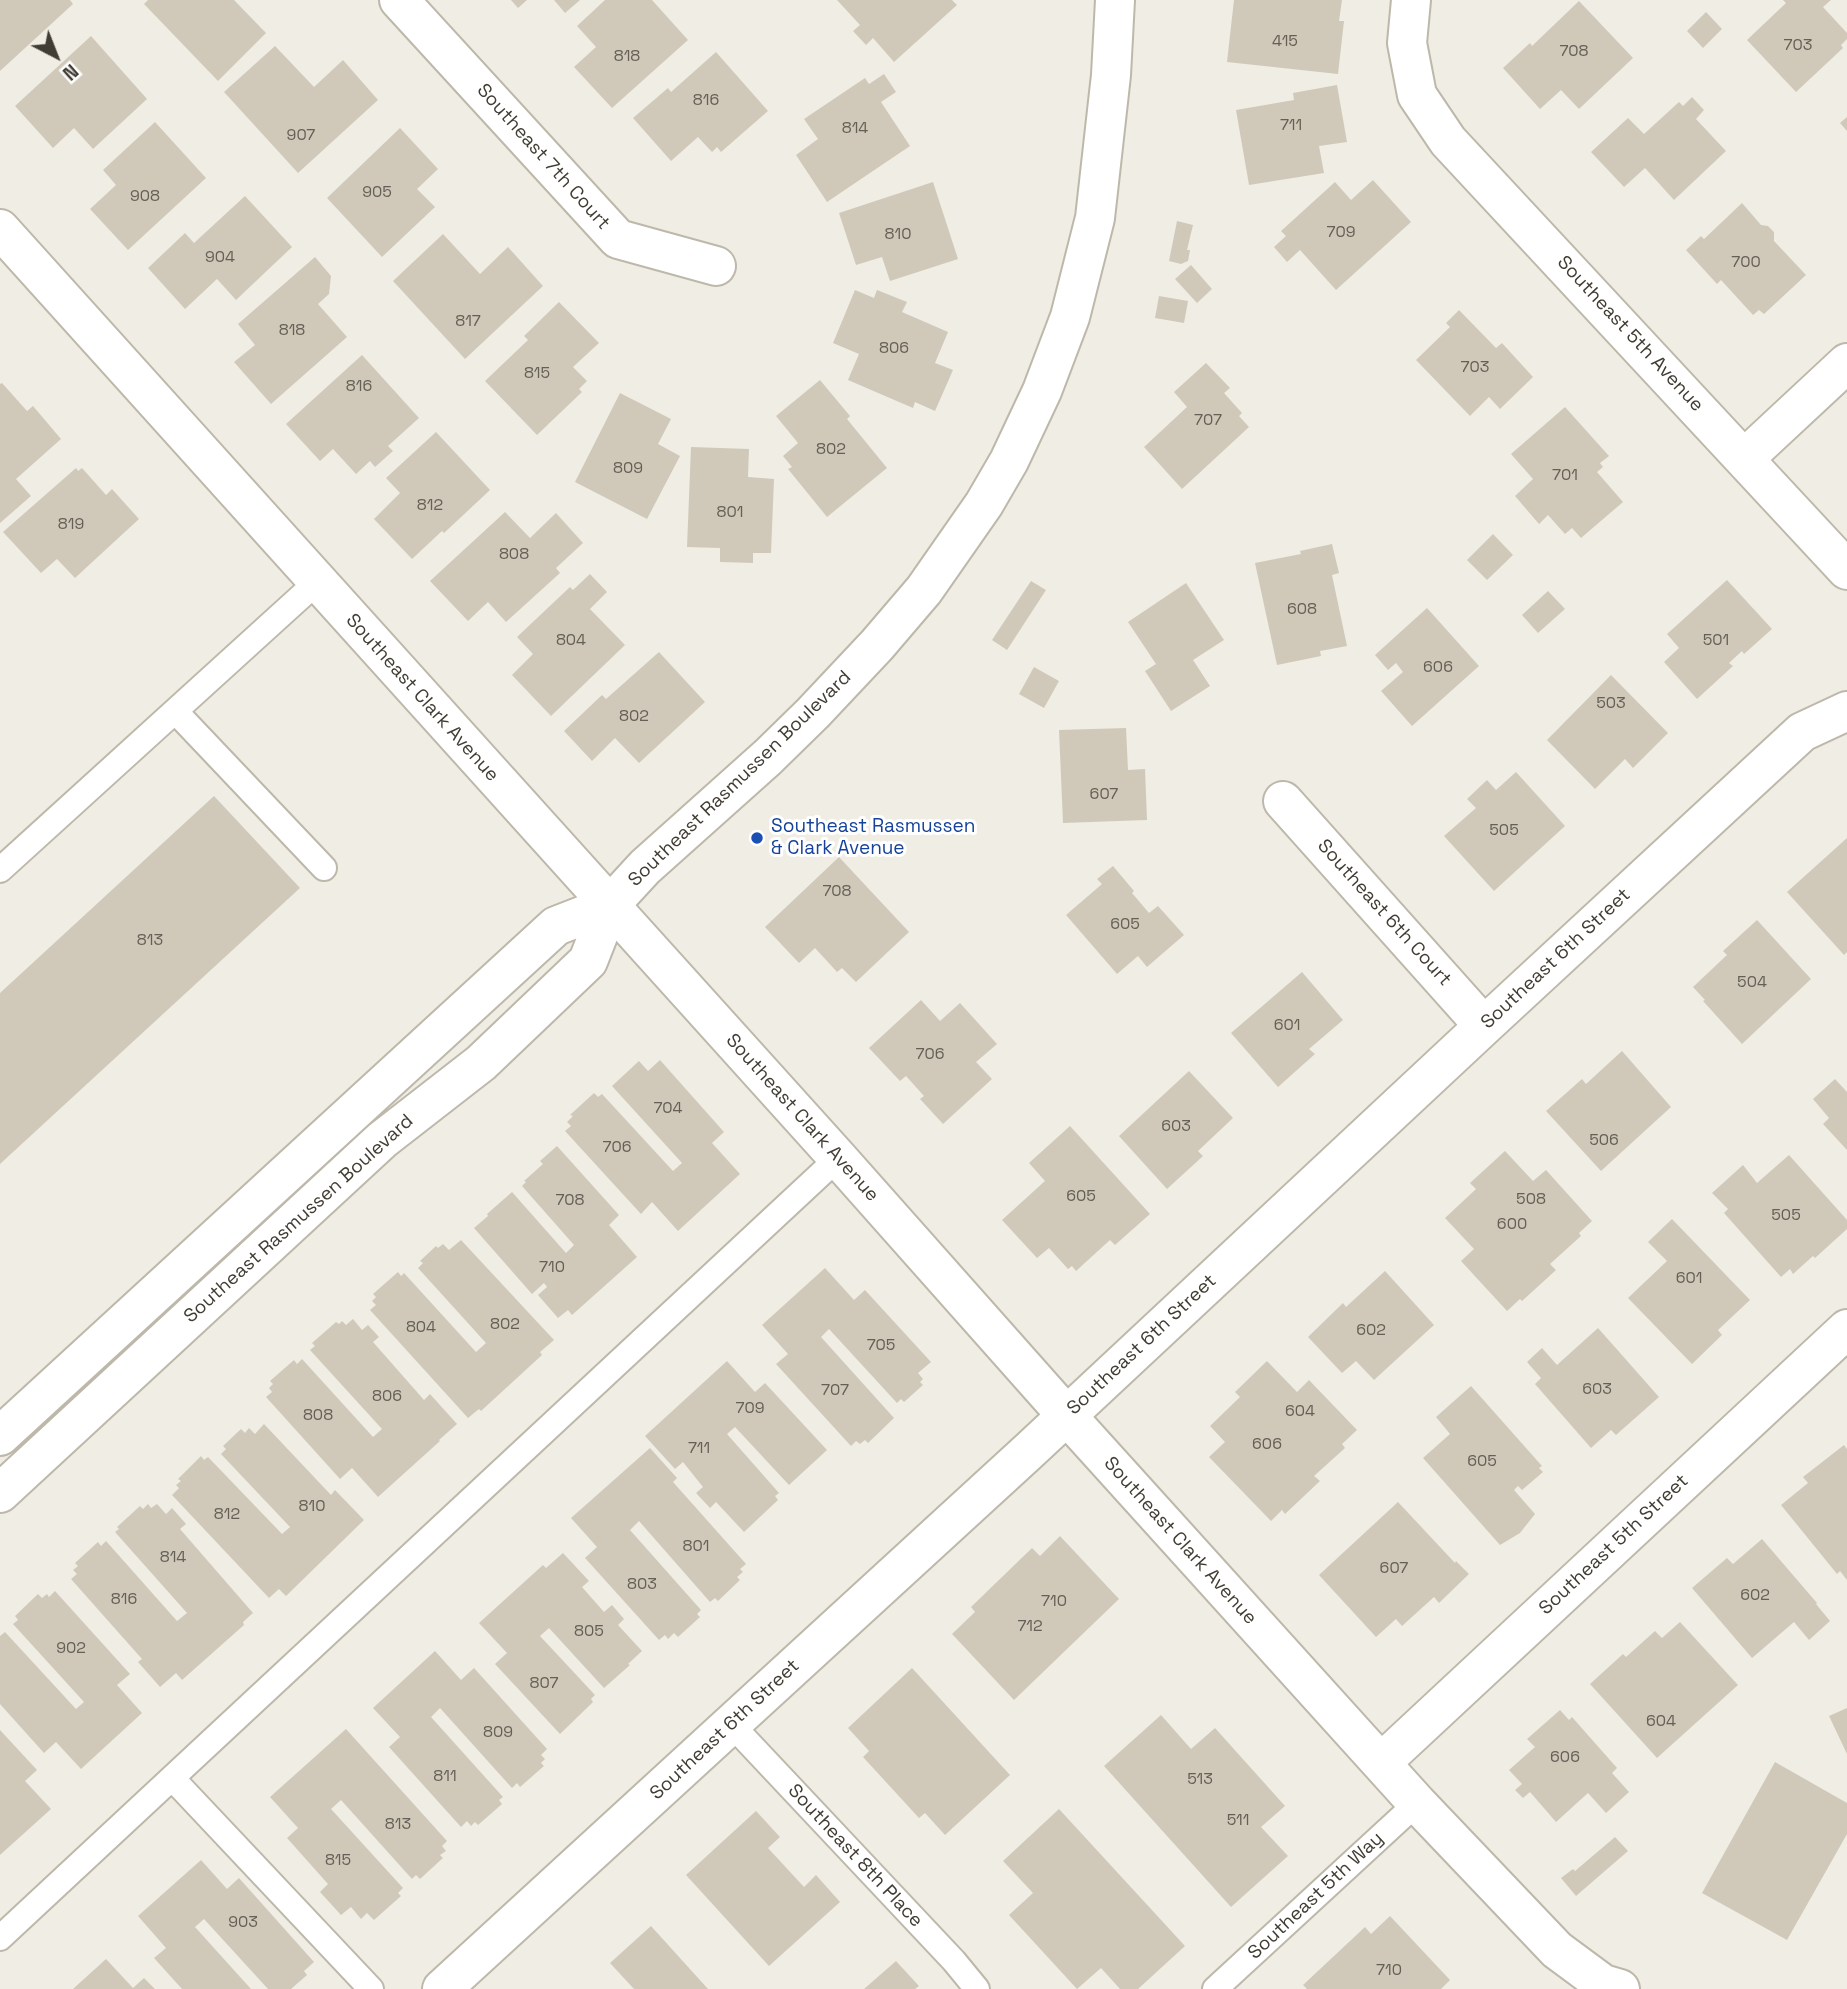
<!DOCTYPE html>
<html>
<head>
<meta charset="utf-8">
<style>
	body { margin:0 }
	#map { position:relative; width:1847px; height:1989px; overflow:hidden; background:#efede4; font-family:"Space Grotesk",sans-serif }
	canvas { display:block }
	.north { position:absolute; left:21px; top:21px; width:70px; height:70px; -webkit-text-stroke:5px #fff; paint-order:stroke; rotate:138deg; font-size:19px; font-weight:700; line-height:28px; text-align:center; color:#413d34 }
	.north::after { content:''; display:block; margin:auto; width:24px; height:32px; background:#413d34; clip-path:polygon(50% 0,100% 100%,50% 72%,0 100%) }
</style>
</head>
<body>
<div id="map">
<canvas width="1847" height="1989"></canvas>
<div class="north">N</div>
</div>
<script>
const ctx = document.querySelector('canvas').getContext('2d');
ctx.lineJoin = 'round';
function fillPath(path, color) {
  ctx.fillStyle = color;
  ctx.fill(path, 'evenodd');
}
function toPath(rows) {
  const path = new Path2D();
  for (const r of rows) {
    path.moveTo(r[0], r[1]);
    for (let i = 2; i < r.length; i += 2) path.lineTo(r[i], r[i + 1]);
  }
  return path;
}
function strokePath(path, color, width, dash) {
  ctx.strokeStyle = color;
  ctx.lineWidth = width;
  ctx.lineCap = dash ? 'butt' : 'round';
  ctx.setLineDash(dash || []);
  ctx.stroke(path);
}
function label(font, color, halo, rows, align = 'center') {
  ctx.font = font + ' "Space Grotesk",sans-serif';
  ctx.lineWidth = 6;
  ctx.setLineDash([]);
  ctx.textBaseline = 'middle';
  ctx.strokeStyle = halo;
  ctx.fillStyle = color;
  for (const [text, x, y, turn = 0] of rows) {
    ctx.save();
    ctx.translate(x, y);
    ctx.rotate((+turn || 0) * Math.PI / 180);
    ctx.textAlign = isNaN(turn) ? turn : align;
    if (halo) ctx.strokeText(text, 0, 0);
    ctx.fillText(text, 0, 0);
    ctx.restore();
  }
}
const building = toPath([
	[0,0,70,0,73,4,0,71],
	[148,0,234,0,266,33,218,81,144,4],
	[511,0,527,0,518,8],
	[554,0,580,0,565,13],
	[605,0,652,0,688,40,612,108,574,67,596,47,577,26],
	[837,0,952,0,957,5,894,62,873,38,866,45,853,31,860,25],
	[1234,0,1342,0,1339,21,1344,21,1338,74,1227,62],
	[1783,0,1831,0,1823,7,1847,33,1847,39,1841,45,1843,48,1796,92,1747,40,1786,3],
	[1579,1,1633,58,1579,109,1561,90,1540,109,1503,68,1530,43,1532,46],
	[1706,12,1722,29,1703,48,1687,31],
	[91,36,147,99,93,149,74,128,53,148,15,106],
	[275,46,314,87,343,60,378,100,298,173,224,92],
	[716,52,768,111,721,152,717,147,712,152,698,137,671,161,633,118,668,88,671,92],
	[884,74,896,92,881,102,910,146,827,202,796,155,818,139,804,119,865,78,869,84],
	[1337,85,1347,142,1319,146,1324,173,1249,185,1236,110,1294,100,1293,93],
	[1692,97,1704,110,1696,119,1726,151,1674,200,1645,168,1624,187,1591,152,1628,118,1644,134,1679,102,1683,106],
	[1847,117,1847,131,1840,123],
	[155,122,206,178,128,250,90,209,116,185,103,170],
	[400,128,438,169,417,189,435,207,382,257,327,198],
	[1373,180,1411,222,1336,290,1300,250,1287,262,1274,247,1286,236,1281,231,1335,182,1351,200],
	[933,182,958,259,890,281,882,257,856,265,839,213],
	[245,196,292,247,236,300,217,279,185,309,148,268,185,233,194,243],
	[1742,203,1761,225,1768,226,1774,232,1774,241,1806,275,1764,314,1759,310,1753,315,1721,280,1717,284,1686,250,1701,236,1704,239],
	[1177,221,1193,225,1187,250,1190,250,1188,261,1181,264,1169,261],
	[443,234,480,274,508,247,543,286,465,359,393,281],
	[315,257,331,276,329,294,318,304,347,337,271,404,234,362,255,345,238,324],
	[1191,265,1212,289,1197,303,1175,279],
	[855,290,874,298,877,290,907,302,902,312,948,332,935,363,953,370,935,411,915,402,913,408,848,380,859,354,833,343],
	[1159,296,1188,301,1184,323,1155,318],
	[559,302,599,343,573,367,587,381,579,389,582,392,537,435,485,381,528,340,524,336],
	[1459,310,1496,348,1502,343,1533,377,1500,409,1489,397,1470,416,1416,360,1450,327,1446,323],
	[362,355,419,418,388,446,393,451,375,467,370,461,356,474,333,449,320,461,286,424],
	[1206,363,1230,388,1224,393,1242,413,1239,416,1249,427,1182,489,1144,447,1187,407,1174,392],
	[820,380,850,416,847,419,887,468,827,517,788,469,792,467,783,456,798,443,776,416],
	[2,383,27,411,33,406,61,439,16,479,31,496,0,523,0,384],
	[620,393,671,419,658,444,680,456,647,519,575,482],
	[1565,407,1609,456,1600,463,1603,467,1597,472,1623,502,1581,538,1572,528,1565,534,1548,515,1539,524,1515,496,1533,479,1511,454],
	[436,432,490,490,444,533,442,531,412,559,374,519,400,493,386,478],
	[691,447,749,449,748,477,774,479,771,553,753,553,753,563,720,562,720,548,687,547],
	[76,468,78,471,82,468,106,495,112,489,139,519,75,578,57,559,41,573,3,532],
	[505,512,530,538,556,513,583,543,556,568,560,573,506,622,488,602,468,621,430,581],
	[1493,534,1513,555,1487,580,1467,560],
	[1332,544,1339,573,1332,575,1347,646,1320,651,1321,656,1277,665,1255,563,1301,554,1300,551],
	[590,574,607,592,590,609,625,645,551,716,512,675,533,654,517,637,570,587,573,590],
	[1727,580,1772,629,1744,654,1742,651,1729,663,1733,666,1697,699,1664,662,1679,648,1667,634],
	[1031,581,1046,590,1007,650,992,640],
	[1186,583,1224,640,1193,660,1210,686,1171,711,1145,671,1156,664,1128,622],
	[1548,591,1565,609,1538,633,1522,615],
	[1427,608,1479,666,1412,726,1381,691,1403,672,1396,663,1388,670,1375,655],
	[659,652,705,702,639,763,615,738,592,761,564,731,602,695,606,699],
	[1034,667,1059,681,1044,708,1019,694],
	[1611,675,1668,733,1633,768,1625,759,1595,789,1547,740],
	[1126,728,1128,770,1145,769,1147,820,1063,823,1059,730],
	[1516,772,1565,826,1494,891,1444,836,1476,808,1467,799,1487,780,1496,790],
	[214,796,300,888,0,1164,0,993],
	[1847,838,1847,952,1844,955,1787,892],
	[839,857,909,932,856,982,842,968,837,972,815,948,799,963,765,927],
	[1113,866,1134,891,1132,893,1149,913,1158,906,1184,935,1147,967,1138,956,1117,974,1066,915,1102,884,1097,879],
	[1757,920,1811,979,1742,1044,1703,1001,1705,1000,1693,987,1727,955,1723,951],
	[1302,972,1343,1020,1309,1049,1315,1054,1278,1087,1231,1033],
	[921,1000,940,1021,960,1003,997,1044,976,1062,992,1079,943,1124,920,1099,924,1096,906,1076,900,1081,869,1048],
	[1622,1051,1671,1107,1601,1171,1546,1111,1582,1079,1586,1084],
	[660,1060,724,1132,712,1143,740,1174,678,1231,652,1202,641,1214,565,1131,571,1126,567,1122,573,1116,570,1115,594,1093,598,1097,602,1094,673,1171,682,1163,612,1086,639,1061,648,1071],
	[1189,1071,1233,1118,1198,1151,1203,1156,1167,1189,1119,1136],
	[1835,1079,1847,1092,1847,1150,1823,1124,1829,1118,1813,1099],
	[1070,1126,1150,1214,1115,1245,1110,1240,1076,1271,1072,1266,1068,1269,1049,1248,1037,1258,1002,1220,1045,1181,1029,1163],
	[557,1146,619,1215,609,1225,637,1257,572,1315,568,1310,558,1318,538,1295,547,1287,544,1283,532,1294,474,1228,488,1216,487,1214,512,1192,566,1253,574,1245,522,1186,526,1182,524,1181,543,1164,540,1161],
	[1505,1151,1533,1181,1546,1170,1592,1221,1579,1233,1581,1236,1550,1264,1556,1270,1522,1301,1520,1299,1507,1311,1461,1261,1474,1249,1445,1218,1476,1189,1470,1183],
	[1789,1155,1847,1220,1847,1229,1815,1258,1813,1256,1793,1274,1790,1269,1781,1277,1724,1213,1728,1209,1712,1193,1743,1165,1757,1183],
	[1672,1219,1750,1300,1718,1330,1722,1335,1692,1364,1628,1298,1667,1261,1648,1242],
	[461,1240,554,1340,540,1352,542,1355,481,1411,479,1409,468,1418,370,1310,376,1305,372,1301,376,1297,373,1294,398,1272,401,1276,404,1273,476,1352,486,1343,418,1268,423,1263,420,1261,436,1246,438,1248,443,1244,449,1250],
	[825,1268,854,1300,865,1290,931,1362,918,1373,923,1379,920,1382,923,1385,904,1402,901,1399,897,1403,829,1329,821,1337,894,1418,868,1443,865,1440,860,1444,856,1441,851,1446,776,1364,788,1354,762,1325],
	[1385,1271,1434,1325,1374,1380,1356,1361,1342,1373,1308,1337,1343,1303,1346,1307],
	[353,1319,362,1330,368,1325,379,1337,373,1342,424,1400,430,1394,457,1424,439,1440,440,1441,378,1497,352,1468,340,1479,266,1397,272,1392,269,1388,273,1384,270,1381,294,1360,297,1364,302,1359,373,1437,382,1429,310,1350,315,1346,312,1343,336,1322,339,1324,342,1321,346,1325],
	[1598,1328,1659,1397,1616,1435,1611,1430,1591,1448,1535,1384,1541,1378,1527,1362,1542,1348,1557,1365],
	[727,1361,755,1392,765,1383,827,1450,789,1485,735,1427,727,1434,779,1493,775,1496,778,1500,744,1532,716,1502,710,1508,696,1493,703,1487,683,1462,675,1469,645,1436],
	[1267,1361,1297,1392,1309,1380,1357,1430,1342,1444,1345,1448,1314,1476,1320,1481,1285,1514,1282,1510,1271,1521,1209,1457,1225,1442,1210,1426,1240,1397,1235,1392],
	[1471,1386,1542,1466,1539,1468,1543,1472,1522,1490,1518,1486,1514,1490,1535,1514,1520,1533,1500,1545,1423,1458,1450,1434,1436,1417],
	[264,1424,331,1495,335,1490,364,1520,286,1596,279,1589,269,1598,172,1495,179,1488,176,1485,181,1481,178,1479,201,1456,204,1460,208,1457,282,1534,290,1527,221,1454,226,1449,223,1446,241,1429,245,1433,249,1428,255,1434],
	[1844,1445,1847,1449,1847,1580,1840,1571,1837,1574,1781,1505,1808,1483,1803,1477],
	[650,1448,677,1478,673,1482,746,1564,740,1569,743,1572,737,1577,740,1580,718,1601,715,1598,710,1602,639,1521,630,1530,701,1610,697,1614,700,1617,678,1637,674,1633,668,1639,665,1635,659,1640,585,1558,597,1547,571,1518],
	[1398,1502,1455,1563,1456,1561,1469,1574,1439,1603,1434,1597,1402,1626,1396,1619,1376,1637,1319,1575],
	[148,1504,151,1508,157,1504,166,1514,172,1508,186,1524,180,1529,253,1613,243,1622,244,1625,182,1680,176,1673,160,1687,138,1662,142,1659,71,1579,77,1574,73,1570,78,1566,75,1563,98,1542,101,1546,106,1541,177,1621,187,1613,115,1532,119,1529,117,1527,140,1506,143,1509],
	[1060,1536,1119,1599,1014,1700,952,1634,975,1612,971,1607,1032,1548,1040,1556],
	[1762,1539,1817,1603,1816,1604,1830,1621,1809,1640,1794,1622,1752,1658,1692,1588,1727,1558,1733,1564],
	[563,1553,589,1581,582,1587,604,1612,612,1605,624,1619,618,1625,642,1651,628,1664,630,1665,604,1688,549,1628,540,1636,595,1695,591,1699,593,1702,560,1734,495,1664,507,1653,479,1623,543,1565,546,1568],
	[55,1591,130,1674,117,1685,142,1713,81,1769,56,1742,44,1753,0,1704,0,1636,5,1632,76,1709,84,1702,13,1624,18,1620,15,1616,38,1594,42,1598,47,1594,49,1597],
	[1680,1622,1738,1685,1657,1758,1590,1684,1623,1654,1626,1657,1655,1631,1662,1638],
	[435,1651,461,1680,474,1668,547,1749,541,1755,545,1759,541,1763,544,1766,520,1787,517,1783,512,1788,440,1708,431,1717,503,1797,499,1800,502,1804,478,1825,475,1822,471,1826,467,1821,461,1827,389,1747,400,1737,373,1708],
	[912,1668,1010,1775,945,1835,925,1813,919,1818,863,1757,869,1751,848,1728],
	[1847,1708,1847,1754,1829,1716],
	[1560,1710,1569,1720,1572,1717,1617,1768,1612,1773,1629,1792,1606,1813,1588,1793,1556,1822,1530,1792,1523,1798,1515,1790,1522,1784,1509,1770,1535,1747,1527,1739],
	[1161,1715,1191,1749,1215,1728,1285,1806,1261,1827,1288,1856,1231,1907,1104,1766],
	[346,1729,447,1841,442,1846,446,1851,440,1855,443,1858,420,1879,416,1875,412,1879,341,1800,331,1809,403,1888,398,1893,401,1896,374,1920,367,1913,361,1919,351,1907,341,1915,320,1892,328,1884,287,1838,298,1828,270,1797],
	[0,1730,37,1770,25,1781,51,1809,0,1855],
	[1775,1762,1847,1803,1847,1834,1787,1940,1702,1893],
	[1059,1809,1185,1946,1138,1989,1120,1989,1101,1968,1077,1989,1009,1915,1033,1893,1003,1861],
	[756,1811,780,1837,768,1848,804,1887,816,1875,840,1902,769,1966,686,1875],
	[1615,1837,1628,1851,1576,1896,1561,1878,1573,1869,1575,1871],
	[201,1860,227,1889,239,1878,314,1962,304,1971,307,1975,291,1989,268,1989,204,1919,195,1927,251,1989,182,1989,154,1958,166,1948,138,1916],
	[1390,1916,1450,1980,1441,1989,1307,1989,1303,1985,1365,1927,1371,1934],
	[651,1926,708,1989,634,1989,610,1963],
	[106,1959,133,1988,144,1978,155,1989,73,1989],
	[896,1961,919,1986,915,1989,864,1989]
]);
const service = toPath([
	[175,711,324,868],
	[0,870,317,582],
	[731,1724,954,1961,977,1989],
	[172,1778,371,1989],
	[0,1938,838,1158],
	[1215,1989,1417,1803]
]);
const minor = toPath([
	[399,0,618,239,716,266],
	[1411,0,1407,43,1417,95,1448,141,1847,570],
	[0,229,838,1158,1067,1416,1417,1803,1557,1950,1603,1984,1620,1989],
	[1745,458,1847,363],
	[1283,801,1484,1026],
	[1382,1762,1847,1329],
	[442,1989,1030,1450,1484,1026,1802,732,1847,711]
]);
const tertiary = toPath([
	[0,1436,556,926,610,905],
	[0,1493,382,1140,481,1063,588,961,610,905,645,867,768,757,813,713,877,645,924,590,984,504,1009,461,1042,391,1070,317,1095,218,1111,75,1115,0]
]);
const markers = [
	[757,838,7,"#1a4fb4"]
];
const numberNames = [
	["415",1285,42],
	["703",1798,46],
	["708",1574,52],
	["818",627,57],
	["816",706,101],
	["711",1291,126],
	["814",855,129],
	["907",301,136],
	["905",377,193],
	["908",145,197],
	["709",1341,233],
	["810",898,235],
	["904",220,258],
	["700",1746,263],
	["817",468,322],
	["818",292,331],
	["806",894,349],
	["703",1475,368],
	["815",537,374],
	["816",359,387],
	["707",1208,421],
	["802",831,450],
	["809",628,469],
	["701",1565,476],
	["812",430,506],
	["801",730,513],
	["819",71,525],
	["808",514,555],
	["608",1302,610],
	["804",571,641],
	["501",1716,641],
	["606",1438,668],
	["503",1611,704],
	["802",634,717],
	["607",1104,795],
	["505",1504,831],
	["708",837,892],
	["605",1125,925],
	["813",150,941],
	["504",1752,983],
	["601",1287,1026],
	["706",930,1055],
	["704",668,1109],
	["603",1176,1127],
	["506",1604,1141],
	["706",617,1148],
	["605",1081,1197],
	["508",1531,1200],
	["708",570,1201],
	["505",1786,1216],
	["600",1512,1225],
	["710",552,1268],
	["601",1689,1279],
	["802",505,1325],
	["804",421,1328],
	["602",1371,1331],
	["705",881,1346],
	["603",1597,1390],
	["707",835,1391],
	["806",387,1397],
	["709",750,1409],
	["604",1300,1412],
	["808",318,1416],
	["606",1267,1445],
	["711",699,1449],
	["605",1482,1462],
	["810",312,1507],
	["812",227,1515],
	["801",696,1547],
	["814",173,1558],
	["607",1394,1569],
	["803",642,1585],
	["602",1755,1596],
	["816",124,1600],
	["710",1054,1602],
	["712",1030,1627],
	["805",589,1632],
	["902",71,1649],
	["807",544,1684],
	["604",1661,1722],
	["809",498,1733],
	["606",1565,1758],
	["811",445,1777],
	["513",1200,1780],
	["511",1238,1821],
	["813",398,1825],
	["815",338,1861],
	["903",243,1923],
	["710",1389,1971]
];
const streetNames = [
	["Southeast 7th Court",543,157,48],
	["Southeast 5th Avenue",1630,334,47],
	["Southeast Clark Avenue",422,698,48],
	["Southeast Rasmussen Boulevard",740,779,-44],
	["Southeast 6th Court",1384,913,48],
	["Southeast 6th Street",1556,959,-43],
	["Southeast Clark Avenue",802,1118,48],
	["Southeast Rasmussen Boulevard",299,1219,-42],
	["Southeast 6th Street",1142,1345,-43],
	["Southeast Clark Avenue",1180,1541,48],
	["Southeast 5th Street",1614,1545,-43],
	["Southeast 6th Street",725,1730,-43],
	["Southeast 8th Place",855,1856,47],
	["Southeast 5th Way",1316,1896,-43]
];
const transitNames = [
	["Southeast Rasmussen",771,827],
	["& Clark Avenue",771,849]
];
fillPath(building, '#d0c9ba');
strokePath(service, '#bdb8aa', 28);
strokePath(minor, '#bdb8aa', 42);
strokePath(tertiary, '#bdb8aa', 42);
strokePath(service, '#fff', 24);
strokePath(minor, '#fff', 38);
strokePath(tertiary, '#fff', 38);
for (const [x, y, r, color] of markers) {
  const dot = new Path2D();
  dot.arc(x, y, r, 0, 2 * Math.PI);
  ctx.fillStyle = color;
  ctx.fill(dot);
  strokePath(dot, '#fff', 2.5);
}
label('16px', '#656056', null, numberNames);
label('19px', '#413d34', '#fff', streetNames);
label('19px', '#164399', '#fff', transitNames, 'left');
</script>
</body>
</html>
